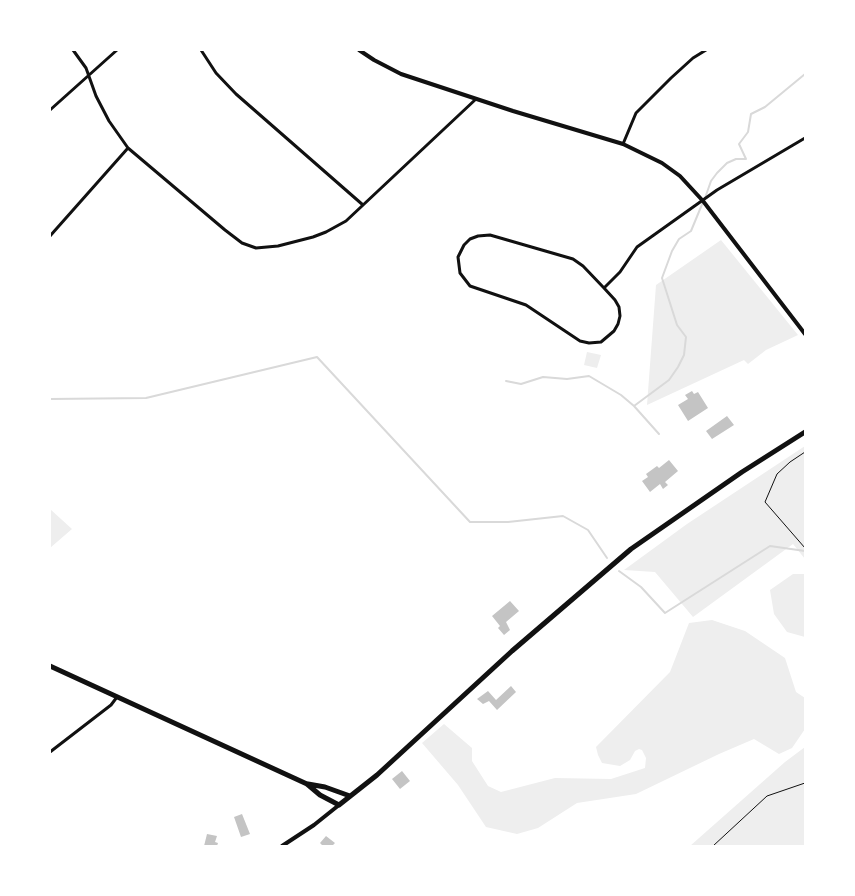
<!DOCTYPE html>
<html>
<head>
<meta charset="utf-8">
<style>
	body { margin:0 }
	#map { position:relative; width:855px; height:896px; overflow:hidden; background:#fff; font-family:Roboto,sans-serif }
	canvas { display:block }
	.frame { position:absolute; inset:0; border:51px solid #fff; pointer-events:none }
</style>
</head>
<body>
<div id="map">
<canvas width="855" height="896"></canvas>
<div class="frame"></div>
</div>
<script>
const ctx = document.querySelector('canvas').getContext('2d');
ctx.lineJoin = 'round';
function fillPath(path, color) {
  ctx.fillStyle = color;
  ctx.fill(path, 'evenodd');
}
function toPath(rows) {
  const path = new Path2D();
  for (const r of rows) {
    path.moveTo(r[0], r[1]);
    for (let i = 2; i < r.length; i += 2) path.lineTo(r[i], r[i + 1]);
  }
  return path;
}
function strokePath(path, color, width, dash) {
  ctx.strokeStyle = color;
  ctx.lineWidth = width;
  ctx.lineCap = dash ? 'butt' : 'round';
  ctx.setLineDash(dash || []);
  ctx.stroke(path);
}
const green = toPath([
	[721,240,798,335,766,350,748,364,744,360,647,405,656,285],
	[587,352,601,355,597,368,584,365],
	[805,446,805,559,793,544,693,617,655,572,624,570,687,524],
	[50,509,72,529,50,548],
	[793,574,805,574,805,637,787,632,774,614,770,590],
	[712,620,745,631,785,658,796,692,805,698,805,729,792,748,779,754,754,739,719,754,636,794,577,803,538,828,517,834,486,827,458,785,422,743,444,724,472,748,472,761,488,786,501,792,555,778,611,779,645,768,646,758,642,750,639,749,635,751,630,760,620,766,602,763,598,755,596,747,670,672,689,623],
	[805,747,805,846,690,846,785,762]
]);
const stream = toPath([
	[705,198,711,181,717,173,727,163,736,159,746,159,739,144,748,132,751,114,765,107,805,74],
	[506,381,521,384,543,377,567,379,589,376,621,395,634,406,659,434],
	[50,399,146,398,317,357,470,522,508,522,563,516,588,530,607,558],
	[634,406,669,380,678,367,684,355,686,337,677,325,662,278,672,251,679,239,691,231,703,202],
	[619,571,641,587,665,613,770,546,805,551]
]);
const building = toPath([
	[692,391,694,394,698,392,708,408,688,421,678,405,688,399,685,395],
	[727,416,734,425,712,439,706,431],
	[669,460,678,471,665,482,668,485,663,489,660,484,650,492,642,481,648,477,646,474,657,466,659,468],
	[510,601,519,611,506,622,510,630,504,635,498,628,500,626,492,616],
	[511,686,516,692,497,710,489,701,483,704,477,699,488,691,496,700],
	[402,771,410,781,400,789,392,779],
	[242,814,250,834,241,837,234,817],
	[207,834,217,836,215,842,218,843,217,846,204,846],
	[326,836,335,843,332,846,323,846,320,843]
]);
const path = toPath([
	[805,452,790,462,777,474,765,502,805,548],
	[713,846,767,796,805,783]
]);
const minor = toPath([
	[73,50,86,68,96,96,109,121,128,148,225,230,242,243,256,248,278,246,313,237,326,232,346,221,476,99],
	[201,50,216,73,236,94,363,205],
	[50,110,117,50],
	[623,144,636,113,671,78,693,58,706,50],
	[50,236,128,148],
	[604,288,583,266,573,259,490,235,478,236,470,239,464,245,458,257,460,273,470,286,526,305,580,341,589,343,601,342,614,331,618,324,620,316,619,307,615,300,604,288,620,272,637,247,717,190,805,138],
	[50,752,111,705,117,697]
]);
const tertiary = toPath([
	[359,50,374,60,401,74,513,111,623,144,662,163,680,176,703,201,805,334],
	[282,846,314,825,339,805]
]);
const primary = toPath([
	[50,666,307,784,320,795,339,805,377,775,512,651,631,549,742,472,805,432],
	[308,784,325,787,350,796]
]);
fillPath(green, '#eee');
strokePath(stream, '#d9d9d9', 2);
fillPath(building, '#c4c4c4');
strokePath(path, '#111', 1);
strokePath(minor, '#111', 3);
strokePath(tertiary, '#111', 4);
strokePath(primary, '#111', 5);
</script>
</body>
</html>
